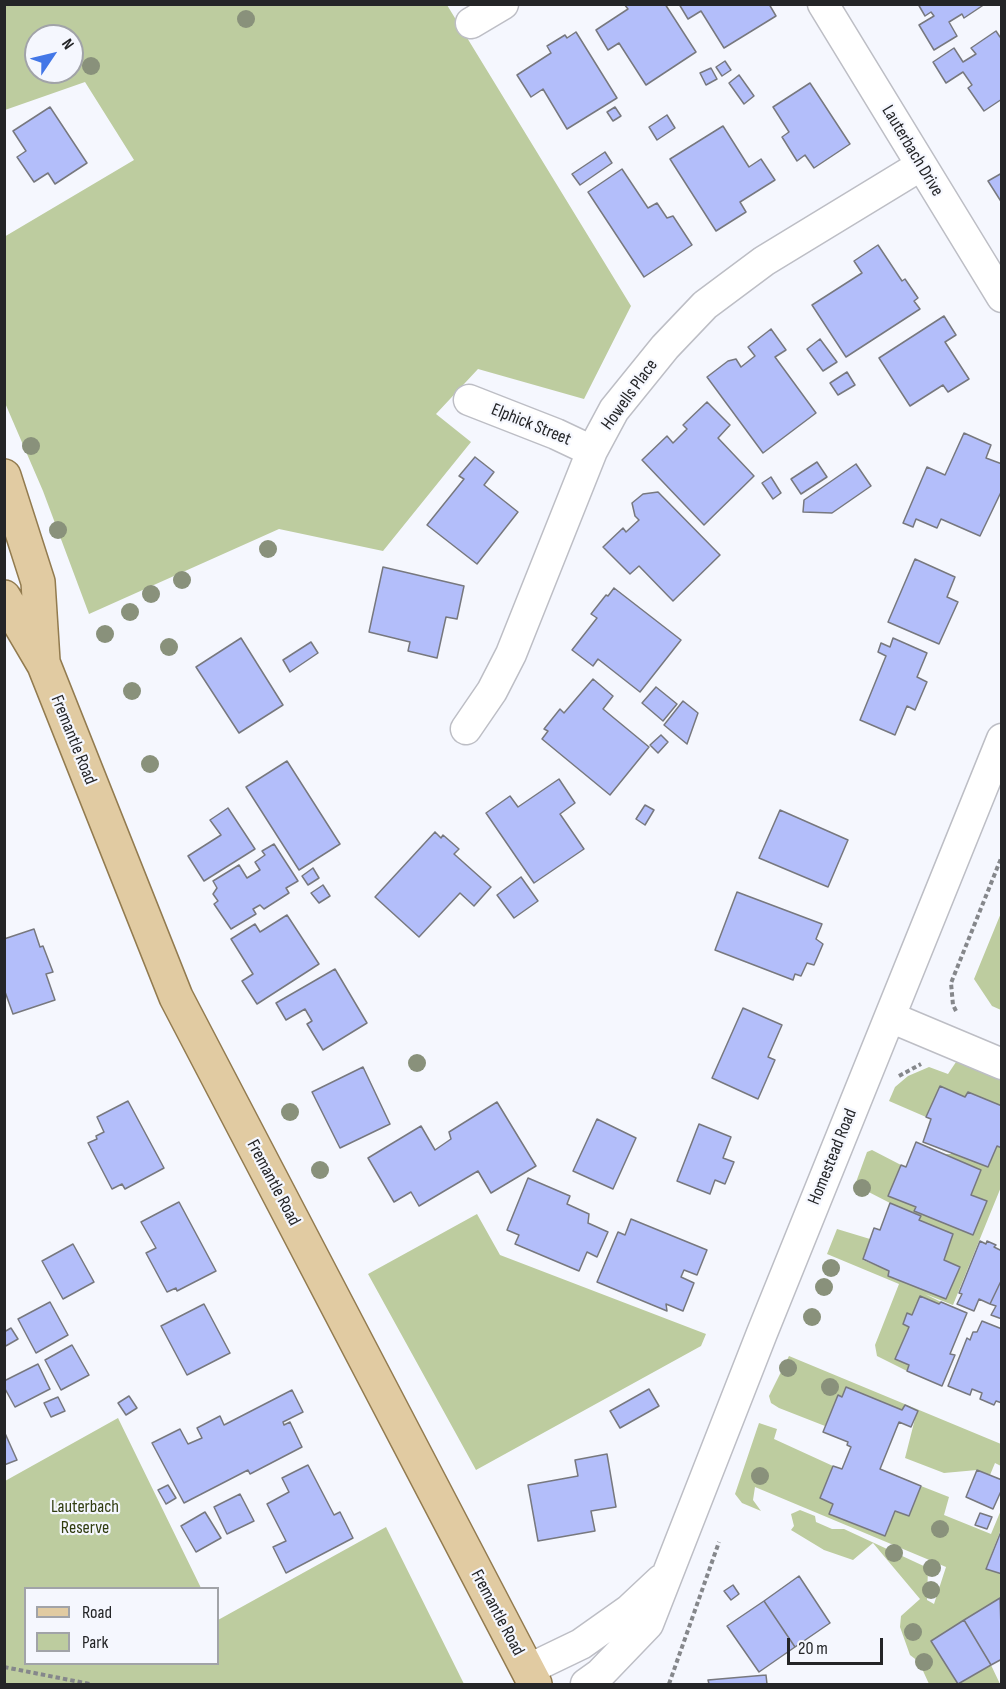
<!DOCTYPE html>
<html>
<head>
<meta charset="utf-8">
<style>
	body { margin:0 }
	#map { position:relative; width:1006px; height:1689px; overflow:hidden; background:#f5f7fe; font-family:"Sofia Sans Condensed",sans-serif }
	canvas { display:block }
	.frame { position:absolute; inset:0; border:6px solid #242527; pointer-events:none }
	.legend { position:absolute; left:24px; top:1587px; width:195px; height:78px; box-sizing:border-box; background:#f5f7fe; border:2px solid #a1a3a8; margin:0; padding:8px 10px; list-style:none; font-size:18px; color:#242527 }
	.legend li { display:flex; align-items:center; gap:12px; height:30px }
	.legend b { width:30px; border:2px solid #a1a3a8 }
	.north { position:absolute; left:24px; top:24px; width:60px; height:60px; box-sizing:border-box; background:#f5f7fe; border:2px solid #a1a3a8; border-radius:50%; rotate:55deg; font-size:16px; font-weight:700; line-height:24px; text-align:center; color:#242527 }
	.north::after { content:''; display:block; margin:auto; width:21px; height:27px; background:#4377e7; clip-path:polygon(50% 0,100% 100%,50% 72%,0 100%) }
	.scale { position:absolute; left:787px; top:1638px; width:96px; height:27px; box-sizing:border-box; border:3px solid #242527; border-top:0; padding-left:8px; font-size:18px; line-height:21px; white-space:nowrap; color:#242527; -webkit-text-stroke:4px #f5f7fe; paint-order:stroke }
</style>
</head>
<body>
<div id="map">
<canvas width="1006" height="1689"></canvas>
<div class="frame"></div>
<ul class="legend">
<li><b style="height:8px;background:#e1cba2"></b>Road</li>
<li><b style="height:16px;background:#bdcc9f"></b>Park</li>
</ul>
<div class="north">N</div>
<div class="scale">20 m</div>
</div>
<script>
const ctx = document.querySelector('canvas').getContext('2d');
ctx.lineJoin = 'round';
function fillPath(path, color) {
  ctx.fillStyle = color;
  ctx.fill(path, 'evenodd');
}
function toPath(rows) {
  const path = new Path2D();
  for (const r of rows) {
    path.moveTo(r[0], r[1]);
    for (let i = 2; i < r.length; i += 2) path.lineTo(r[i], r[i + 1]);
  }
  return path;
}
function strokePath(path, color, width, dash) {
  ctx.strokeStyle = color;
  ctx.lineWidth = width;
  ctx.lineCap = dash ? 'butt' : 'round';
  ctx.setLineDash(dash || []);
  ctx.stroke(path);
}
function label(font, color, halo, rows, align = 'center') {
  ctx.font = font + ' "Sofia Sans Condensed",sans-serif';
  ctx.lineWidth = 4.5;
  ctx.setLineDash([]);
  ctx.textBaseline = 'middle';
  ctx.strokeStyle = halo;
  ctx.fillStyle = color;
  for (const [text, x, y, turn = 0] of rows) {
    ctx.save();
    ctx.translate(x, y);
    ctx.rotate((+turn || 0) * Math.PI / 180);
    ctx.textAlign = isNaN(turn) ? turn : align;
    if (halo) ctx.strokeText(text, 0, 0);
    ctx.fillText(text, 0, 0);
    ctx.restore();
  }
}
const green = toPath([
	[5,5,447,5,631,306,584,399,478,369,436,414,471,442,383,551,279,529,89,614,43,491,5,403,4,237,134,160,85,82,5,110],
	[36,36,72,36,72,72,36,72],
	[1001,913,1001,1010,992,1006,974,979],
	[956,1062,1001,1080,1001,1106,968,1092,965,1097,940,1086,926,1117,889,1101,895,1087,908,1076,929,1067,948,1074],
	[997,1146,1001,1148,1001,1187,953,1305,925,1294,941,1302,939,1304,912,1315,907,1314,903,1324,909,1327,895,1359,909,1365,907,1371,877,1356,875,1345,899,1284,827,1254,837,1229,870,1239,863,1260,889,1271,888,1276,946,1299,960,1267,944,1260,952,1234,919,1220,921,1216,890,1203,855,1185,867,1152,872,1150,901,1165,889,1195,916,1207,914,1211,973,1235,987,1201,971,1195,981,1170,945,1154,951,1154,952,1152,988,1167],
	[477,1214,500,1255,706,1334,701,1346,476,1470,368,1274],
	[789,1356,1001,1444,1001,1466,995,1463,990,1475,977,1470,944,1473,905,1458,917,1411,902,1410,846,1387,842,1397,838,1396,825,1426,779,1408,771,1403,769,1396],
	[118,1418,201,1588,26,1588,26,1664,218,1664,218,1620,386,1527,464,1684,5,1684,5,1481],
	[759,1423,777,1429,774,1439,833,1466,821,1498,833,1504,829,1514,884,1536,895,1511,909,1516,921,1486,949,1497,944,1515,991,1534,1001,1510,1001,1529,986,1568,1001,1574,1001,1600,1000,1598,931,1641,958,1684,991,1665,1000,1684,929,1684,919,1662,910,1655,900,1627,901,1616,920,1599,873,1543,853,1560,824,1550,791,1530,794,1526,791,1514,800,1510,815,1516,816,1522,832,1529,844,1529,928,1568,927,1600,934,1604,946,1567,755,1487,753,1500,761,1511,742,1503,735,1494]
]);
const building = toPath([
	[624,4,665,4,696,52,646,85,619,43,608,50,596,30,628,9,624,4],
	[679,4,769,4,776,16,724,48,701,11,688,19,679,4],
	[918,4,985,4,964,18,962,14,949,22,957,36,934,50,919,25,934,16,931,12,925,16,918,4],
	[996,31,1000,37,1002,35,1002,99,984,111,968,88,972,85,963,72,946,83,933,62,954,48,963,62,976,54,971,48,996,31],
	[576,32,617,98,567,129,543,89,531,97,517,75,551,53,547,46,565,35,567,38,576,32],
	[725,61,731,70,722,76,716,67,725,61],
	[711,68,717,79,706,85,700,73,711,68],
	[739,75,754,96,744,104,729,83,739,75],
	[810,83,850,144,814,168,805,155,797,161,782,137,789,132,773,107,810,83],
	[50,107,87,163,55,184,48,173,34,182,17,157,26,151,13,131,50,107],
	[615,107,621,116,613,121,607,112,615,107],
	[667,115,675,128,657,140,649,127,667,115],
	[723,126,749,167,761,159,775,180,740,202,746,212,716,231,670,159,723,126],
	[605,152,612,163,580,185,572,174,605,152],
	[622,169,648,208,657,203,667,218,673,216,692,245,644,277,588,192,622,169],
	[1002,173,1002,203,988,181,1002,173],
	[878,245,902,281,905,279,918,298,914,301,920,309,846,357,812,305,862,273,854,261,878,245],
	[944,316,956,335,945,342,969,379,948,392,943,385,910,406,879,358,944,316],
	[771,329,786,350,775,357,816,413,763,453,707,377,728,361,736,359,741,367,755,356,748,347,771,329],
	[820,339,837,362,823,371,807,349,820,339],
	[847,372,855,385,838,395,830,383,847,372],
	[707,402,730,425,718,438,754,476,704,525,642,460,667,436,673,443,687,429,683,425,707,402],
	[964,433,991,445,986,458,1002,464,1002,490,980,536,941,519,937,528,916,519,913,527,903,523,927,467,945,475,964,433],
	[475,457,494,472,484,485,518,512,477,564,427,525,464,479,459,476,475,457],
	[817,462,827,477,801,494,791,479,817,462],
	[856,464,871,486,832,513,803,512,804,500,856,464],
	[771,477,781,493,773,499,762,483,771,477],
	[658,492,720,555,673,601,639,566,630,574,603,547,623,528,626,532,639,520,635,516,632,503,643,494,658,492],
	[915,559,955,577,947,597,958,602,939,644,888,622,915,559],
	[383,567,464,586,457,619,446,617,437,658,408,651,410,642,369,632,383,567],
	[614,588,681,640,640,692,598,659,593,666,572,650,597,618,591,614,606,595,608,596,614,588],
	[241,638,283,705,239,733,196,667,241,638],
	[893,638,927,653,917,677,927,682,915,710,907,706,895,735,860,720,886,656,878,652,881,643,890,647,893,638],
	[311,642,318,653,290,672,283,660,311,642],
	[593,679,613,696,603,709,649,747,610,795,542,739,548,731,544,729,560,709,564,713,593,679],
	[656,687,677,704,663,721,642,703,656,687],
	[683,701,698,713,687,744,664,725,683,701],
	[661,735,668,742,658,753,650,745,661,735],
	[287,761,340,844,299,870,246,787,287,761],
	[559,779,575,803,560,814,584,849,534,883,486,813,510,796,518,807,559,779],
	[645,805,654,810,645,825,636,819,645,805],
	[228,808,255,849,204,881,188,856,221,835,210,820,228,808],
	[780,810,848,840,828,887,759,858,780,810],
	[435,832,441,838,443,835,459,849,454,854,491,887,474,906,460,893,419,937,375,897,435,832],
	[274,844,298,881,286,888,289,893,264,909,260,905,253,909,256,914,231,929,214,904,218,901,213,894,217,888,213,881,239,865,247,878,260,870,255,862,265,855,262,851,274,844],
	[313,868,319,878,308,885,302,876,313,868],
	[521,877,538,901,514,918,497,895,521,877],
	[323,885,330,896,319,903,311,893,323,885],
	[737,892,822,924,816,939,823,944,814,965,807,963,801,976,795,974,793,980,715,950,737,892],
	[287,915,319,964,257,1004,242,981,253,974,231,939,255,924,260,932,287,915],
	[34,929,40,947,43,946,53,972,46,974,55,1000,13,1014,4,989,4,939,34,929],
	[335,969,367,1023,323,1050,307,1024,312,1021,305,1009,286,1020,276,1003,335,969],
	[743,1008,782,1025,768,1057,775,1060,758,1099,712,1078,743,1008],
	[363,1067,390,1124,340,1148,312,1092,363,1067],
	[940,1086,965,1097,968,1092,1002,1106,1002,1148,997,1146,988,1167,923,1142,931,1119,926,1117,940,1086],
	[128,1101,164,1168,125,1189,122,1184,112,1189,88,1143,97,1139,96,1136,104,1132,97,1117,128,1101],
	[497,1102,536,1166,491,1193,478,1171,419,1206,411,1192,394,1202,368,1158,421,1126,435,1150,451,1139,449,1132,497,1102],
	[597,1119,636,1138,613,1189,573,1171,597,1119],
	[699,1124,731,1137,723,1158,734,1162,725,1184,715,1180,710,1194,677,1181,699,1124],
	[916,1142,981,1170,971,1195,987,1201,973,1235,914,1211,916,1207,888,1196,901,1165,906,1167,916,1142],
	[528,1178,570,1196,567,1204,589,1214,588,1223,608,1232,597,1257,587,1252,579,1271,515,1244,519,1235,507,1230,528,1178],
	[179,1202,216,1271,177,1291,176,1288,167,1292,146,1253,156,1248,141,1222,179,1202],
	[890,1203,921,1216,919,1220,953,1234,944,1260,960,1267,946,1299,888,1276,889,1271,863,1259,874,1228,880,1230,890,1203],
	[631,1219,707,1250,697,1275,684,1270,681,1277,694,1283,683,1311,666,1304,667,1311,597,1282,618,1232,625,1235,631,1219],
	[980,1241,986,1244,987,1241,996,1245,994,1247,1002,1251,1002,1279,990,1304,979,1299,974,1311,957,1304,962,1294,959,1293,980,1241],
	[73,1244,94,1282,63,1299,42,1261,73,1244],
	[1002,1279,1002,1319,991,1315,996,1306,990,1304,1002,1279],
	[920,1296,939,1304,941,1302,967,1313,950,1354,955,1355,942,1386,907,1371,909,1365,895,1359,909,1327,903,1324,907,1313,912,1315,920,1296],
	[50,1302,68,1335,36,1353,18,1319,50,1302],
	[204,1304,230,1353,187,1375,161,1326,204,1304],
	[982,1321,1002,1329,1002,1403,996,1401,994,1405,980,1399,982,1393,972,1389,970,1395,948,1386,967,1338,970,1340,973,1332,977,1332,982,1321],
	[11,1328,18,1339,4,1347,4,1332,11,1328],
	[72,1345,89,1375,61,1390,45,1360,72,1345],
	[38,1364,50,1389,15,1407,4,1387,4,1381,38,1364],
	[846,1387,902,1410,905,1405,918,1411,911,1427,899,1422,880,1469,921,1486,909,1516,895,1511,885,1536,829,1514,833,1504,820,1498,833,1466,842,1469,851,1447,847,1445,848,1442,823,1432,838,1395,842,1397,846,1387],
	[649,1389,659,1406,620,1428,610,1411,649,1389],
	[292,1390,303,1412,283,1422,284,1425,290,1422,302,1447,250,1474,248,1470,184,1503,152,1443,180,1429,188,1444,202,1438,197,1428,220,1416,224,1425,292,1390],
	[129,1396,137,1408,126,1415,118,1403,129,1396],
	[58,1397,65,1411,51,1417,44,1403,58,1397],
	[4,1431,17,1460,4,1465,4,1431],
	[607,1454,616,1507,591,1511,595,1531,538,1541,528,1485,578,1476,575,1460,607,1454],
	[308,1465,334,1515,340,1512,353,1538,286,1573,273,1547,286,1541,267,1504,289,1492,282,1478,308,1465],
	[977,1470,1002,1480,1002,1489,993,1509,966,1497,977,1470],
	[168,1485,176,1498,166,1504,158,1490,168,1485],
	[240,1494,254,1521,227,1534,214,1507,240,1494],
	[205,1512,221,1538,196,1552,181,1526,205,1512],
	[980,1513,992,1517,987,1529,975,1525,980,1513],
	[1002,1529,1002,1574,986,1569,1002,1529],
	[799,1576,830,1623,795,1647,764,1601,799,1576],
	[733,1585,739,1594,731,1600,724,1591,733,1585],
	[1000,1598,1002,1659,991,1665,964,1620,1000,1598],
	[764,1601,795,1647,759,1672,727,1626,764,1601],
	[964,1620,991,1665,958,1684,931,1641,964,1620],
	[766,1675,767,1684,709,1684,708,1680,766,1675]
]);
const path = toPath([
	[956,1011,953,1005,951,983,1002,856],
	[899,1076,921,1064],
	[4,1667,90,1684],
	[669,1684,719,1542]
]);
const minor = toPath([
	[823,4,1002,297],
	[471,23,503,4],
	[469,400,556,434,592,451],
	[466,729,492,691,511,654,592,451,614,410,665,347,705,305,764,261,920,166],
	[890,1017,1002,1064],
	[527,1670,581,1644,629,1610,661,1580],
	[586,1684,600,1674,648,1624,762,1333,1002,739]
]);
const primary = toPath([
	[4,476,38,582,43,661],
	[4,597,44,665,176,997,535,1684]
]);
const trees = [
	[246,19],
	[91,66],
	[31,446],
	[58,530],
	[268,549],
	[182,580],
	[151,594],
	[130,612],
	[105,634],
	[169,647],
	[132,691],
	[150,764],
	[417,1063],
	[290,1112],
	[320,1170],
	[862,1188],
	[831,1268],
	[824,1287],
	[812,1317],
	[788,1368],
	[830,1387],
	[760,1476],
	[940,1529],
	[894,1553],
	[932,1568],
	[931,1590],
	[913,1632],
	[924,1662]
];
const streetNames = [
	["Lauterbach Drive",912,151,59],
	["Howells Place",630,395,-54],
	["Elphick Street",531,425,22],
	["Fremantle Road",73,740,68],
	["Homestead Road",833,1157,-68],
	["Fremantle Road",273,1183,62],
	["Fremantle Road",497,1613,62]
];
const parkNames = [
	["Lauterbach",85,1507],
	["Reserve",85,1528]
];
fillPath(green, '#bdcc9f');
fillPath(building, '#b3befa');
strokePath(building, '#77787e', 1.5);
strokePath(minor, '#bdbec5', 33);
strokePath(primary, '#927b4f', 36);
strokePath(path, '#85878b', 4, [4.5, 3]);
strokePath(minor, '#fff', 30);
strokePath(primary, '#e1cba2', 33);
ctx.fillStyle = '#89917b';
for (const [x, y] of trees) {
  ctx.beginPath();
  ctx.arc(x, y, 9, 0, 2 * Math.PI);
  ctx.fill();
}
label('18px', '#242527', '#f5f7fe', streetNames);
label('18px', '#313d10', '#f5f7fe', parkNames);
</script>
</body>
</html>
